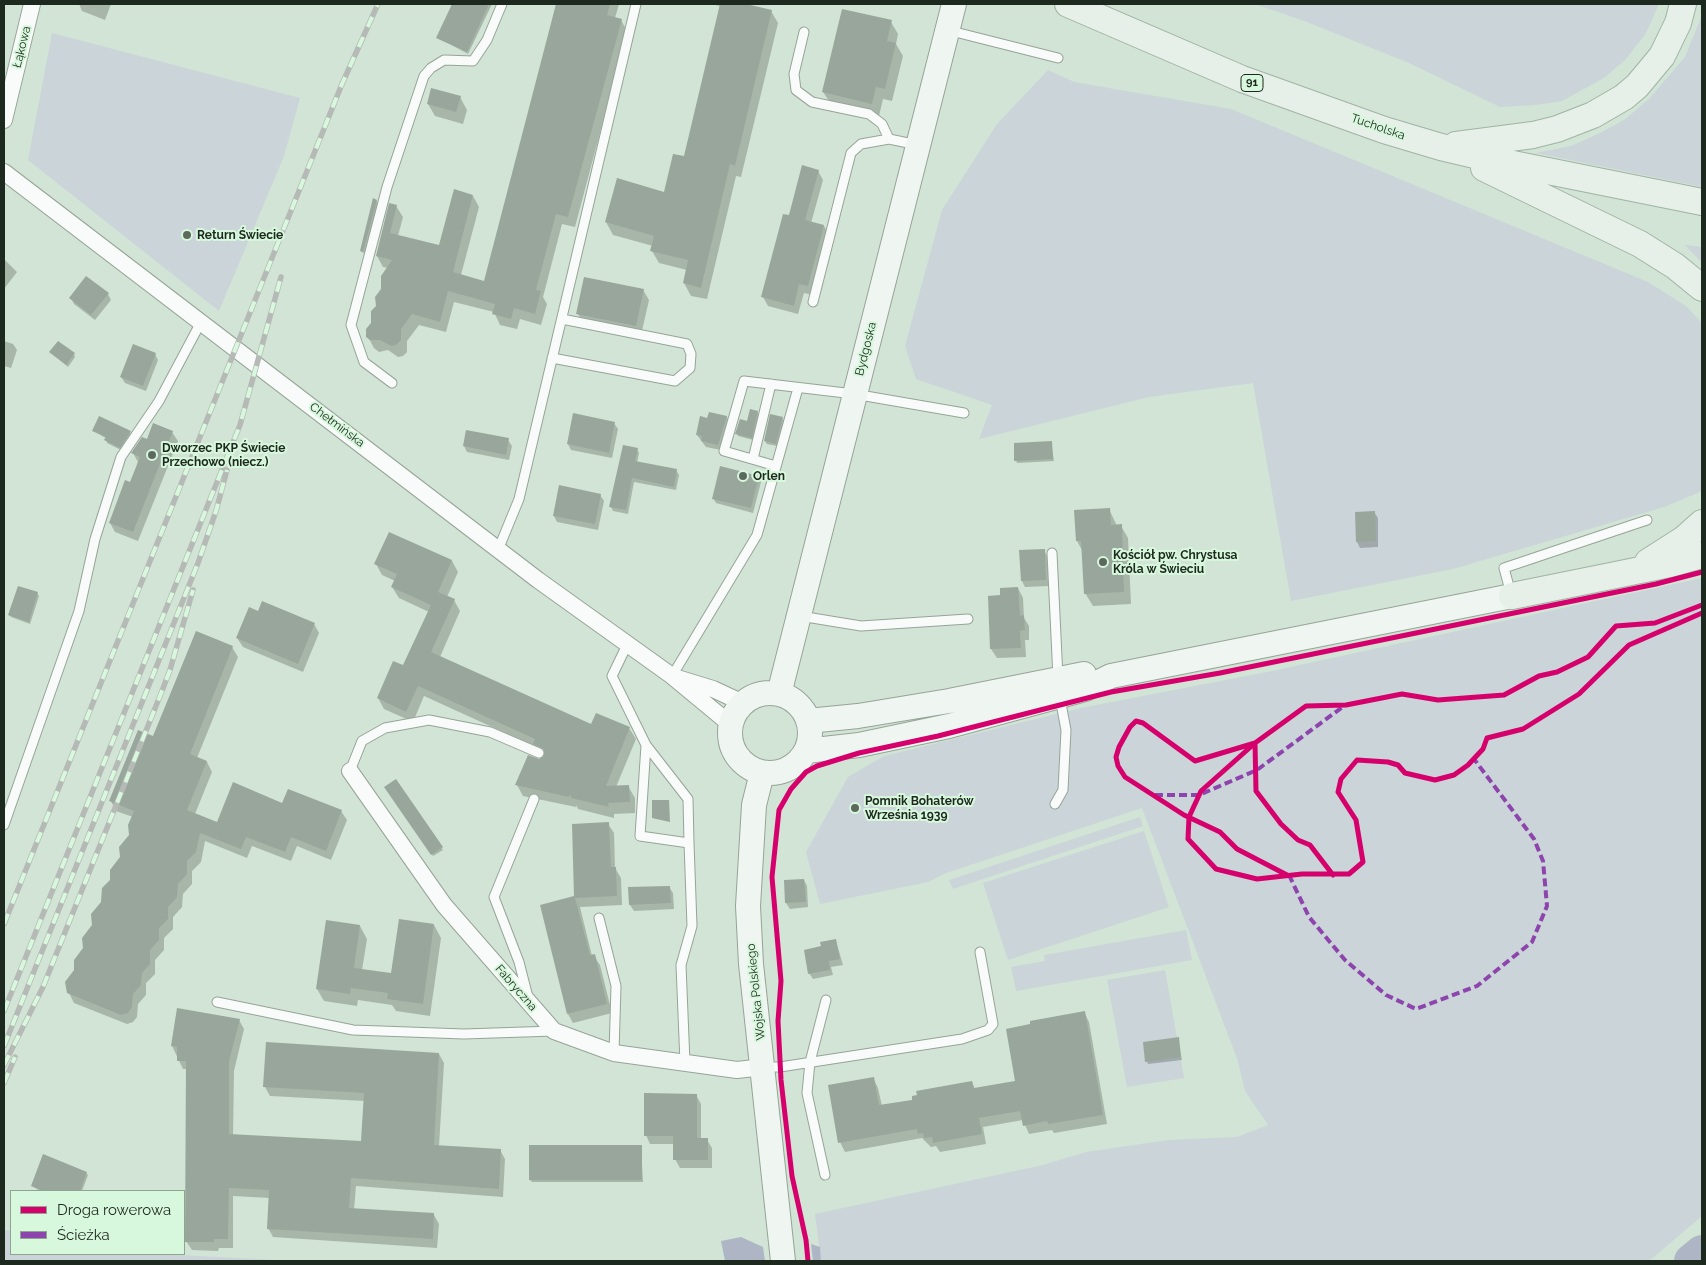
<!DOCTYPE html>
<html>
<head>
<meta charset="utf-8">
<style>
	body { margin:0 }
	#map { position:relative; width:1706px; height:1265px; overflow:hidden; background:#d2e4d5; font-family:Raleway,sans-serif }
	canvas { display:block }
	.frame { position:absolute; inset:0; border:5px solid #1d281e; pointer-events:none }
	.legend { position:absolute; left:10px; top:1190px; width:175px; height:65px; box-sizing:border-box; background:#d8f8dd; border:1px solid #8da591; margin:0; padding:6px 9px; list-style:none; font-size:15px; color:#1d281e }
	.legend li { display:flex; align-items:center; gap:10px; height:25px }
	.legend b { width:25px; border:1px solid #8da591 }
</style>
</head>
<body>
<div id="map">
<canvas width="1706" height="1265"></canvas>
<div class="frame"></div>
<ul class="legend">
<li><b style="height:6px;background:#d6006c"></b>Droga rowerowa</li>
<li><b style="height:6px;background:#8e44ad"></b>Ścieżka</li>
</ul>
</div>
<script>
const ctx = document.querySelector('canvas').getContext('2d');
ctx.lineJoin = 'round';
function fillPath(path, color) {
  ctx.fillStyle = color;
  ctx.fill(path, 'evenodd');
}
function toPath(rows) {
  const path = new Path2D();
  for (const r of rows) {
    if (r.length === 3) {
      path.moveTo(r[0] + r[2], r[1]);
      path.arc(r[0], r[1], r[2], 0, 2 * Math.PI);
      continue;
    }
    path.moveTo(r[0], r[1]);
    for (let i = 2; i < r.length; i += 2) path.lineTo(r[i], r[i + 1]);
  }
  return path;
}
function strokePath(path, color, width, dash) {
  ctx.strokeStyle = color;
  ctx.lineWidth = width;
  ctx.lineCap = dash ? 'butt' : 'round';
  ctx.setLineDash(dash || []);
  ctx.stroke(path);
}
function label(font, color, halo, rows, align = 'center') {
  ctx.font = font + ' Raleway,sans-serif';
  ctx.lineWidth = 4;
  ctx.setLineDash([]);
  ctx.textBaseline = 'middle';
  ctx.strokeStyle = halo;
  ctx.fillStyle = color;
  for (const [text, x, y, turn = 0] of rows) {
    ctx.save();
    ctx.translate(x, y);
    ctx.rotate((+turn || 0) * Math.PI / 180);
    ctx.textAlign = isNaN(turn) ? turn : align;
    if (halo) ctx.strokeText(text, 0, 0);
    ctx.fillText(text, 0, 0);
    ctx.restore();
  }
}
const green = toPath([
	[1255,4,1659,4,1645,35,1625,60,1604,78,1562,101,1536,105,1500,107,1409,63,1307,22],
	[1702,15,1702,187,1536,153,1571,146,1600,133,1624,120,1649,99,1685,57],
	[52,33,300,98,284,156,219,311,28,160],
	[1048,70,1074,82,1231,109,1648,282,1686,306,1702,323,1702,491,1664,507,1453,569,1291,601,1253,383,1149,397,979,439,992,405,916,379,905,346,942,210,997,124],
	[1685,245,1702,247,1702,263],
	[1702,578,1702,1216,1649,1261,821,1261,815,1214,1043,1165,1086,1152,1169,1140,1237,1137,1268,1125,1245,1091,1238,1061,1142,808,946,873,928,882,820,904,806,852,848,777,884,756,1081,708,1272,671],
	[1140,817,1143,826,953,889,949,880],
	[1144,831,1169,907,1008,960,983,883],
	[1186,930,1192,960,1016,991,1011,967,1045,961,1044,955],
	[1165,970,1184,1078,1127,1087,1107,980],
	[4,1230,11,1231,11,1254,158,1254,295,1261,4,1261]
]);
const water = toPath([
	[741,1237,763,1247,765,1261,725,1261,721,1241],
	[811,1244,820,1247,821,1261,813,1261]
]);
const shadow = toPath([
	[79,4,111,4,105,20,82,11],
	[453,4,492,4,468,54,437,37],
	[557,4,619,4,615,18,621,20,627,31,575,227,562,224,543,297,547,304,541,325,520,319,517,329,500,325,494,312,454,302,446,332,419,325,407,341,407,352,403,356,398,357,388,350,379,352,374,348,368,337,388,268,383,267,377,256,396,206,403,217,398,236,440,247,473,196,479,207,461,275,485,282],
	[711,4,741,4,771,11,778,23,741,177,736,176,707,299,691,296,684,283,687,270,659,263,652,251,653,246,613,235,606,222,665,193,685,158,720,6],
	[891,22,898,34,896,44,903,56,892,101,883,99,879,116,831,104,823,92],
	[460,97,467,110,463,124,435,116,428,104],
	[818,171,823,180,811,223,824,226,829,235,813,295,804,293,798,314,768,306,763,297,790,217],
	[376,201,378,203,365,254,361,251],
	[4,259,17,272,4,289],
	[643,290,649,300,641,335,583,323,578,314],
	[108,294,111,300,95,320,74,304,71,298],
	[4,341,13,344,17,350,11,368,4,366],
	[51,352,74,354,75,357,68,367],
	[155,354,158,360,146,391,125,383,121,377],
	[757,412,759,415,753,440,738,436,737,434],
	[710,413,727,417,730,423,721,450,706,447,697,435,708,420],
	[783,418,784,421,777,446,767,444,765,441],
	[614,423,618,429,612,458,571,450,568,444],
	[94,431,130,432,131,435,121,450,107,443,107,439],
	[172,432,178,441,138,541,115,532,110,523,131,484,138,462,133,453,148,441],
	[508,440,512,446,509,460,467,452,464,446],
	[1051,442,1054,461,1017,463,1016,460],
	[637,449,639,453,637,463,676,470,679,475,676,490,634,482,628,514,613,511,611,507],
	[758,477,761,482,753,513,716,503,713,498],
	[600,495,604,501,598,530,557,522,554,516],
	[1109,509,1117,526,1121,526,1128,538,1131,604,1093,606,1085,593,1083,552,1077,541],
	[1374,512,1378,518,1378,547,1360,548,1357,542],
	[389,533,452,561,458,572,447,597,454,600,460,611,440,657,592,726,629,728,636,739,616,787,628,786,635,798,635,813,614,814,614,818,578,809,576,805,576,807,523,796,517,785,545,757,541,755,536,747,424,696,413,722,384,709,378,698,404,667,429,612,399,598,392,587,395,581,382,575,376,564],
	[1044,550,1047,556,1049,586,1025,587,1022,581],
	[1018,588,1023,598,1024,618,1029,626,1029,640,1025,640,1026,657,997,658,991,649],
	[37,593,39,596,30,624,11,617,9,615],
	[259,612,314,624,319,633,303,672,243,647,237,638],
	[197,633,232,647,238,657,197,758,207,762,212,772,195,814,217,824,283,804,341,811,347,820,331,860,297,846,291,861,252,846,247,858,205,841,201,862,192,871,192,884,183,894,182,907,173,917,173,929,164,938,164,950,155,960,155,974,146,983,146,995,138,1004,137,1017,133,1022,127,1024,74,1003,69,993,130,835,133,817,116,811,111,801,154,738],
	[395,781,443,850,433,856,386,788],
	[608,824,614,833,615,868,621,878,622,905,580,907,592,956,594,956,600,965,612,1013,573,1023,568,1014,541,906,576,897],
	[804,880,807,886,808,907,790,909,786,903],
	[669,887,673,893,674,909,634,911,630,905],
	[434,925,441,938,430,1016,396,1011,392,1005,358,1000,357,1006,324,1001,317,989,360,926,367,939,362,970,392,975],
	[836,941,843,965,831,967,833,975,813,979,809,973,823,947],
	[1084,1012,1089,1022,1107,1124,1054,1133,1052,1130,1029,1134,1023,1120,983,1127,986,1144,940,1152,936,1146,931,1147,922,1138,845,1152,840,1142,873,1078,878,1088,882,1106,914,1101,972,1083,975,1089,1016,1082],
	[239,1020,244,1029,234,1071,233,1135,362,1142,365,1101,270,1096,265,1087,439,1054,444,1063,439,1146,500,1150,505,1159,503,1197,356,1186,354,1210,434,1215,439,1224,437,1248,273,1237,268,1228,270,1198,233,1196,233,1248,219,1248,218,1251,192,1250,186,1241,187,1069,183,1069,172,1046],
	[1178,1039,1182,1060,1148,1064,1147,1061],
	[696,1095,701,1104,701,1140,707,1140,712,1148,712,1168,680,1168,675,1159,675,1144,650,1144,646,1135],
	[641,1147,643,1182,532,1182,530,1180],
	[86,1173,88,1175,82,1191,40,1191,32,1186]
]);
const river = toPath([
	[1691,1261,1702,1252]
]);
const building = toPath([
	[452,4,489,4,467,52,436,38],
	[556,4,610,4,607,15,622,19,568,217,556,214,536,290,541,291,535,314,514,308,511,319,492,314,495,304,448,291,440,322,412,314,401,329,401,340,396,345,391,346,380,340,370,340,366,337,366,329,371,323,371,311,376,306,375,297,381,289,381,276,392,260,376,256,389,203,397,205,390,233,439,245,454,189,473,195,453,272,484,281],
	[720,4,746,4,772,10,735,166,730,164,701,288,683,283,688,260,650,251,654,236,605,222,617,178,664,192,673,154,684,156],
	[842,9,892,20,887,41,896,43,885,89,876,87,872,104,822,92],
	[431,88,461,96,456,112,427,104],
	[802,165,819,170,805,220,824,225,808,286,799,284,794,306,761,297,783,214,789,215],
	[373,198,377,200,363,252,360,251],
	[86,276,109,293,91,315,69,298],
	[584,277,644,289,636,326,576,314],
	[58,341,75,353,66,365,49,352],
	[133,344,156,353,143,386,120,377],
	[750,409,758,411,752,438,735,434,740,419,747,421],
	[709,412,727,416,718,445,701,441,702,436,696,435,700,416,707,418],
	[573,413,615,422,609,453,567,444],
	[770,414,783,417,776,444,764,441],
	[99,416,131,431,120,448,104,440,106,437,92,431],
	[153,423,173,431,133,532,109,523,125,480,130,482,140,457,131,453,142,437,147,439],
	[466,430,509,438,506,455,463,446],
	[1052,441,1053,459,1014,461,1014,443],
	[623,445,638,448,635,461,677,469,674,487,632,478,626,510,609,507],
	[720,466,759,476,751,508,712,499],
	[559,485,601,494,595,524,553,516],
	[1110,508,1111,525,1122,524,1124,592,1084,594,1081,541,1076,541,1074,510],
	[1375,511,1376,541,1356,542,1355,512],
	[389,532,452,560,438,592,455,599,431,652,591,724,596,713,630,727,606,786,629,785,630,802,608,803,609,807,571,798,570,794,569,797,515,785,528,755,539,759,544,756,544,749,533,744,535,739,418,686,406,712,377,698,393,661,403,665,431,605,391,587,397,574,374,564],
	[1045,549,1046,580,1021,581,1019,550],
	[18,586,38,592,29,622,8,615],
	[1018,587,1020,616,1024,615,1025,630,1020,631,1021,648,990,649,988,596,1000,595,1000,588],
	[262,601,315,623,298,664,236,638,249,607,258,611],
	[196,631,233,646,190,754,207,761,187,810,217,822,233,782,282,803,288,789,342,810,326,851,291,837,285,852,246,837,241,849,200,833,196,852,187,861,187,874,178,884,177,897,168,907,168,919,159,928,159,940,150,950,150,964,142,973,141,985,133,994,132,1007,128,1013,121,1015,67,993,65,982,74,970,74,960,83,948,82,938,92,925,91,914,101,902,102,888,110,880,110,870,120,857,119,847,129,835,128,825,134,811,109,801,138,730,153,736],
	[396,779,443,847,431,855,384,787],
	[652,800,669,800,670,822,652,818],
	[609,822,611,867,616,867,617,896,575,898,590,955,595,954,607,1004,567,1014,540,905,574,896,572,824],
	[804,879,806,902,785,903,784,880],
	[670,886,671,903,629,905,628,887],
	[399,919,434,924,423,1004,387,999,388,993,351,988,350,994,316,989,326,920,360,925,354,968,391,973],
	[836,939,840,959,829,961,830,970,808,974,804,950,821,946,820,942],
	[177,1008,240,1019,229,1061,229,1134,361,1141,364,1093,263,1087,266,1042,439,1053,434,1145,501,1149,499,1189,351,1178,349,1208,434,1213,433,1239,267,1229,269,1190,229,1188,228,1239,214,1239,214,1242,185,1242,186,1061,177,1061,177,1047,171,1046],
	[1085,1011,1103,1115,1048,1124,1047,1121,1023,1126,1020,1111,979,1118,982,1134,933,1143,932,1137,924,1138,923,1133,918,1134,917,1129,838,1143,828,1085,874,1077,879,1105,912,1100,912,1096,917,1095,916,1091,972,1081,974,1088,1015,1081,1006,1029,1030,1024,1030,1021],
	[1179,1037,1181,1057,1145,1062,1143,1042],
	[644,1093,697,1094,697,1138,708,1138,708,1160,673,1160,673,1136,644,1136],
	[529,1145,642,1145,642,1180,529,1180],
	[43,1154,87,1172,80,1191,44,1191,31,1186]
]);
const lane = toPath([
	[947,30,1058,58],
	[804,32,794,74,796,90,812,102,869,114,882,124,889,139],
	[813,302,851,153,861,144,889,139,918,145],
	[552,358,675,381,690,368,691,354,687,344,562,319],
	[392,383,364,362,351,325,387,187,424,76,431,68,444,60,473,61,487,40,502,4],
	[753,459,771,384],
	[776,466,724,451,744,381,854,394,964,413],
	[498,550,519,499,636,4],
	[1052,553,1058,678],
	[1511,594,1504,568,1647,520],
	[800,616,861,626,968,619],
	[627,645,612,676,646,745,688,799,689,843,640,836,646,745],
	[672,676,757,535,798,388],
	[350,771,362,741,385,728,429,720,490,732,539,753],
	[1055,804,1063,790,1066,730,1060,698],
	[4,825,79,611,95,539,121,457,159,401,201,322],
	[599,918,616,986,614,1053],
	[528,997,519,962,494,897,534,799],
	[217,1002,353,1030,464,1034,554,1031],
	[685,1063,681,965,692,926,689,843],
	[764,1067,780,1067,962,1039,988,1030,993,1024,980,952],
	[825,1175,807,1093,810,1062,826,1000]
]);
const street = toPath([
	[4,120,32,4],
	[4,172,538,580,672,676,730,724],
	[677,678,713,689,743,703],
	[350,771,444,905,554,1031,614,1053,737,1070,763,1067]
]);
const secondary = toPath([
	[770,733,40],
	[779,694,954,4],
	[808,721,858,716,949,701,1084,674],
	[806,751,859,745,949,726,1060,696,1085,689,1111,676,1512,596],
	[762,773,754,805,748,906,751,964,783,1261]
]);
const primary = toPath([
	[1068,4,1242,79,1384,130,1441,147,1513,164,1702,202],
	[1456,145,1533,135,1557,129,1593,115,1624,97,1637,86,1662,56,1678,23,1683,4],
	[1484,168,1640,244,1675,266,1702,288],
	[1648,562,1684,539,1702,523],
	[1512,596,1670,564,1702,555]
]);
const rail = toPath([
	[4,924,342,84,378,4],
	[4,1011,240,425,281,277],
	[4,1046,198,563,216,511,227,470],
	[4,1065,43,987,160,696,170,670,193,590],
	[4,1083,15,1057]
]);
const quiet = toPath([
	[1155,795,1199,795,1257,770,1344,706],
	[1289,875,1309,917,1345,960,1386,995,1416,1009,1477,986,1532,942,1547,906,1543,861,1534,839,1474,759]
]);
const cycleway = toPath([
	[1702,605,1655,623,1616,626,1588,657,1557,672,1539,676,1504,695,1438,700,1402,694,1346,705,1306,706,1255,743,1201,791,1189,817,1188,839,1216,869,1257,879,1302,874,1349,874,1363,862,1356,820,1338,792,1341,779,1357,760,1388,762,1398,765,1405,773,1435,780,1454,775,1468,765,1483,749,1487,738,1523,729,1579,694,1629,645,1702,613],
	[1287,875,1237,849,1220,832,1184,815,1125,777,1118,766,1116,757,1119,747,1130,727,1136,721,1143,723,1195,761,1255,743,1256,791,1281,824,1298,840,1310,845,1333,875],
	[808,1261,806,1240,792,1176,781,1080,778,1021,781,981,772,877,779,810,791,789,806,772,817,766,859,753,938,736,1111,692,1220,673,1656,584,1702,572]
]);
const markers = [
	[187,235,5,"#5c6a5e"],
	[152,455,5,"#5c6a5e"],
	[743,476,5,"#5c6a5e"],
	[1103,562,5,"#5c6a5e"],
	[855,808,5,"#5c6a5e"]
];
const shields = [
	[1252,83,22]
];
const shieldNames = [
	["91",1252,83]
];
const streetNames = [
	["Łąkowa",22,47,-76],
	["Tucholska",1378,127,19],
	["Bydgoska",866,349,-76],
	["Chełmińska",337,425,37],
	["Fabryczna",516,988,49],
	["Wojska Polskiego",756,992,-96]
];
const poiNames = [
	["Return Świecie",197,235],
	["Dworzec PKP Świecie",162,448],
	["Przechowo (niecz.)",162,462],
	["Orlen",753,476],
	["Kościół pw. Chrystusa",1113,555],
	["Króla w Świeciu",1113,569],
	["Pomnik Bohaterów",865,801],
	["Września 1939",865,815]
];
fillPath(green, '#cad4d9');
fillPath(water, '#aeb6c6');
fillPath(shadow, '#0003');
strokePath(river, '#aeb6c6', 34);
fillPath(building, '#98a69b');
strokePath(lane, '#96a498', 11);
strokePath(street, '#96a498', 18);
strokePath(secondary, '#96a498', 26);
strokePath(primary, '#9fb4a3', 28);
strokePath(lane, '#f8fbf9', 9);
strokePath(street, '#f8fbf9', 16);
strokePath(secondary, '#eff5f0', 24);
strokePath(primary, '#e6efe8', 26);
strokePath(rail, '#b6bab6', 5.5);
strokePath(rail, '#d8f8dd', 4, [11]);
strokePath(quiet, '#8e44ad', 4, [8, 4]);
strokePath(cycleway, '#d6006c', 5);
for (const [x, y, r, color] of markers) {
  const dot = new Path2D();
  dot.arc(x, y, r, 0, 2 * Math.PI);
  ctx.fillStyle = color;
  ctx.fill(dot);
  strokePath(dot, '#d8f8dd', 2);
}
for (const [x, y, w] of shields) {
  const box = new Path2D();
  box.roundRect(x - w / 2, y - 8.5, w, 17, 4);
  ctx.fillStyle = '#d8f8dd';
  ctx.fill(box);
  strokePath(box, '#1d281e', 1);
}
label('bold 11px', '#1d281e', null, shieldNames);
label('12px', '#1d281e', '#d8f8dd', streetNames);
label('bold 12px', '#1d281e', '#d8f8dd', poiNames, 'left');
</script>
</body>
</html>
